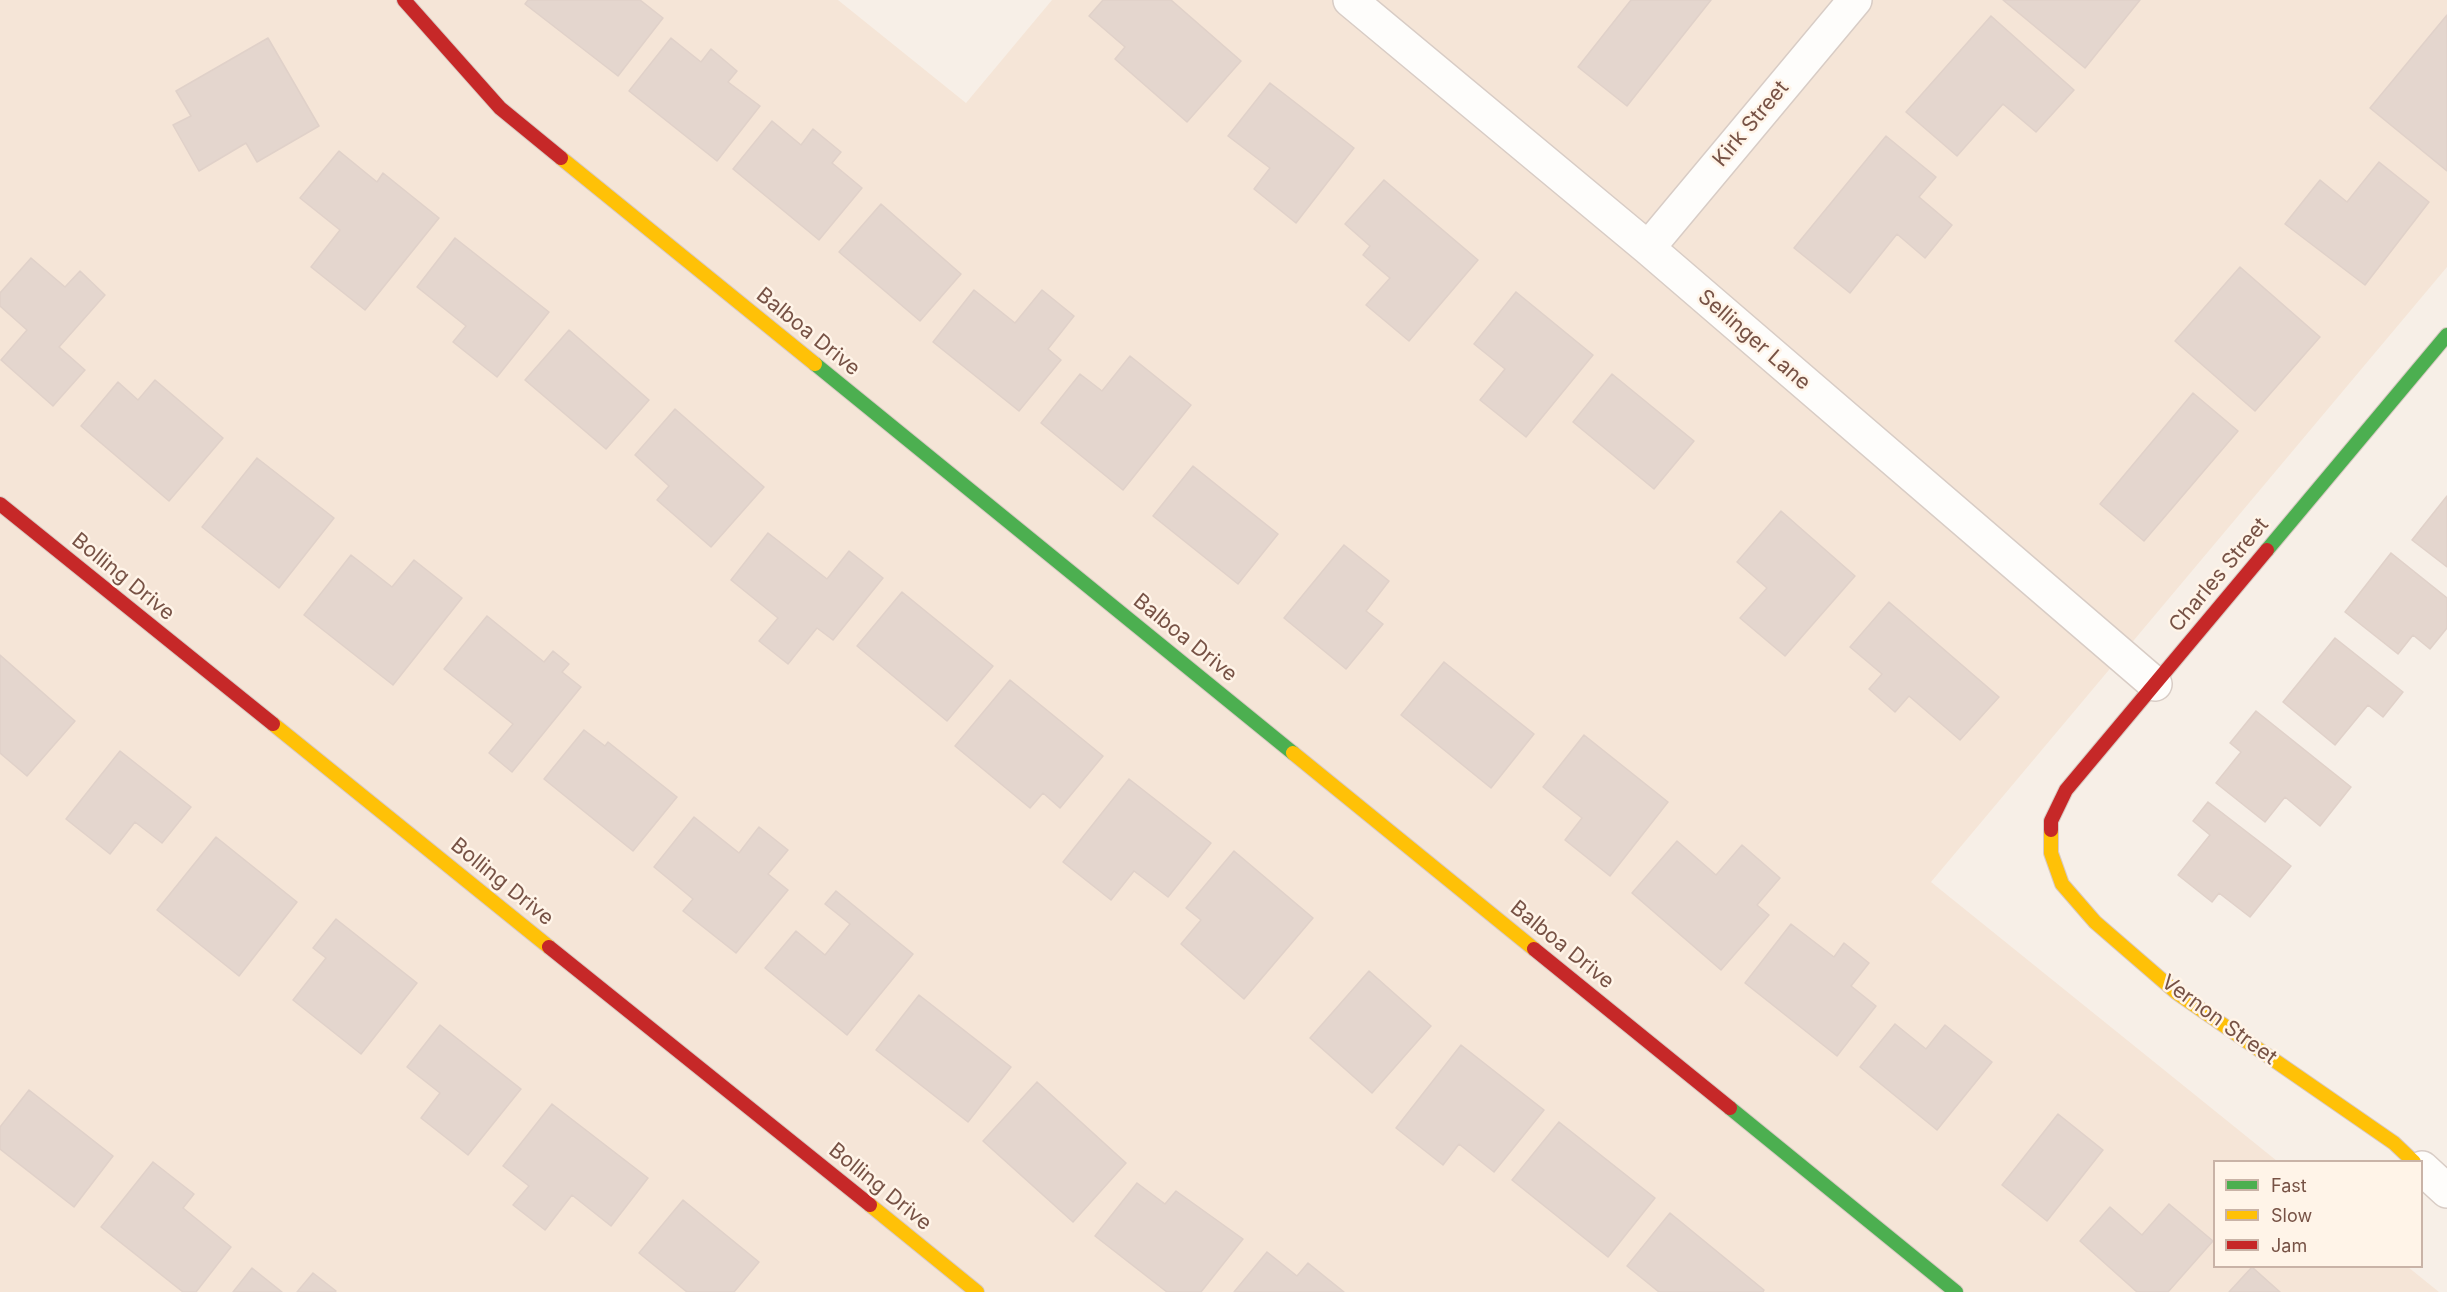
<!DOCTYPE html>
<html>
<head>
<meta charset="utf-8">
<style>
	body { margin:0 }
	#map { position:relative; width:2447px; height:1292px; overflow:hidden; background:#f7efe7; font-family:Inter,sans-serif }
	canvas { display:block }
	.legend { position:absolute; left:2213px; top:1160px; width:210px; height:108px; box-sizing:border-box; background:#fff4e8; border:2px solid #c9b3a7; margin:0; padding:8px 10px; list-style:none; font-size:18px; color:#775245 }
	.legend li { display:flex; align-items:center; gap:12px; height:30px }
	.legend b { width:30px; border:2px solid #c9b3a7 }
</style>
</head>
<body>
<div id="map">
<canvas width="2447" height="1292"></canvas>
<ul class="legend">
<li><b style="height:8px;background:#4caf50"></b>Fast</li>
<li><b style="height:8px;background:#ffc107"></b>Slow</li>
<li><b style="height:8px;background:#c62828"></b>Jam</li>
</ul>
</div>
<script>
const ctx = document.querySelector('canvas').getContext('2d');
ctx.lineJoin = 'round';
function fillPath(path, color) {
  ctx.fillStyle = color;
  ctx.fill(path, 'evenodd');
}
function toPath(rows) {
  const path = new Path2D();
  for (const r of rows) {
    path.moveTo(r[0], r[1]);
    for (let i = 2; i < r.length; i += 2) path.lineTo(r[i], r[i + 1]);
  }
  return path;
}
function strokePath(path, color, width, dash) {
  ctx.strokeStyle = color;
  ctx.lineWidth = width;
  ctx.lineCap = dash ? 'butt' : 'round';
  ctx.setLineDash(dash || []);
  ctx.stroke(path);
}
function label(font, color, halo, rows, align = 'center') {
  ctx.font = font + ' Inter,sans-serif';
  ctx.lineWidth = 5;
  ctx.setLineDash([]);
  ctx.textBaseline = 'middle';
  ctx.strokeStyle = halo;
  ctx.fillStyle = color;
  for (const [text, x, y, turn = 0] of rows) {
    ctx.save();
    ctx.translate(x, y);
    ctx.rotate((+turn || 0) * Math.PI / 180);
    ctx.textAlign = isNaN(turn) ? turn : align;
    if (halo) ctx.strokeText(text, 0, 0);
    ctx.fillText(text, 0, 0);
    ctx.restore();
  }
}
const residential = toPath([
	[0,0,838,0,966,103,1052,0,2447,0,2447,267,1931,882,2277,1161,2214,1162,2214,1266,2408,1267,2439,1292,0,1292]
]);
const building = toPath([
	[528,0,640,0,663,18,618,76,525,4,528,0],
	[1103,0,1171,0,1241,61,1187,122,1115,59,1125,47,1089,16,1103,0],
	[1631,0,1711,0,1627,106,1578,67,1631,0],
	[2003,0,2140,0,2085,68,2003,0],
	[2447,15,2447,171,2370,108,2447,15],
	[1991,16,2074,90,2036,132,2003,104,1957,156,1906,112,1991,16],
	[268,38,319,126,257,162,246,143,199,171,173,125,191,116,176,91,268,38],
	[671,38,701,62,711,49,737,71,728,82,760,106,717,161,629,91,671,38],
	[1270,83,1354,148,1296,223,1254,189,1270,168,1228,136,1270,83],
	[772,121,801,145,813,129,841,152,832,163,862,188,819,240,733,169,772,121],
	[1886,136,1936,177,1919,197,1952,225,1925,258,1897,234,1850,293,1794,248,1886,136],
	[339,151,377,182,383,173,439,218,365,310,311,267,340,230,300,198,339,151],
	[2379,162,2429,202,2365,285,2285,224,2320,180,2347,202,2379,162],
	[1384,180,1478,260,1409,341,1366,305,1390,278,1363,255,1370,246,1345,224,1384,180],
	[881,204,961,274,920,321,839,252,881,204],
	[455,238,549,312,497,377,453,342,466,326,417,287,455,238],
	[31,258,65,287,80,271,105,295,59,347,85,370,53,406,1,360,27,330,0,306,0,293,31,258],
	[2240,267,2320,337,2255,411,2175,341,2240,267],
	[974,290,1015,323,1042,290,1074,316,1048,349,1061,360,1019,411,933,342,974,290],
	[1516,292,1593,355,1526,437,1480,400,1505,369,1474,344,1516,292],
	[569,330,649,400,606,449,525,380,569,330],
	[1130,356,1191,405,1123,490,1041,423,1080,374,1102,391,1130,356],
	[1612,374,1694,441,1654,489,1573,422,1612,374],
	[155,380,223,438,169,501,81,426,118,382,138,400,155,380],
	[2193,393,2238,431,2144,541,2100,504,2193,393],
	[675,409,764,487,711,547,657,500,669,486,635,455,675,409],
	[257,458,334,518,279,588,202,527,257,458],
	[1193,466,1278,534,1238,584,1153,516,1193,466],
	[2447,496,2447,567,2412,540,2447,496],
	[1781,511,1855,576,1785,656,1740,618,1767,588,1737,562,1781,511],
	[768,533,827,579,849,551,883,578,833,640,817,628,788,664,759,641,778,618,731,580,768,533],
	[1344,545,1389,581,1366,611,1383,624,1346,669,1284,618,1344,545],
	[2391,553,2447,598,2447,628,2430,649,2413,635,2398,654,2345,612,2391,553],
	[351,555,392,587,414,560,462,598,393,685,304,615,351,555],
	[902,592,993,666,947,721,857,646,902,592],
	[1889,602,1999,697,1960,740,1909,696,1895,712,1869,689,1882,674,1850,647,1889,602],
	[487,616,544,662,553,651,569,664,562,672,581,687,512,772,489,753,513,724,444,669,487,616],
	[2335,638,2403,692,2383,717,2368,705,2335,745,2283,702,2335,638],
	[0,655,75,721,27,776,0,753,0,655],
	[1444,662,1534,734,1491,788,1401,715,1444,662],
	[1010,680,1103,756,1060,808,1043,793,1030,808,955,746,1010,680],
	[2256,711,2351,787,2320,826,2285,797,2265,822,2216,783,2241,752,2230,743,2256,711],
	[584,730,605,746,608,742,677,797,633,851,544,779,584,730],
	[1584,735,1668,802,1610,876,1565,840,1582,818,1543,787,1584,735],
	[120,751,191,807,162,843,135,822,110,854,66,819,120,751],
	[1129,779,1211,843,1168,897,1134,871,1111,900,1063,862,1129,779],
	[2208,802,2291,866,2250,917,2219,893,2212,902,2178,875,2210,835,2193,821,2208,802],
	[694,817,739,853,759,827,788,850,768,874,788,890,736,953,683,911,693,899,654,867,694,817],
	[216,837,297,902,239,976,157,910,216,837],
	[1677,841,1716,875,1742,845,1780,878,1757,905,1769,915,1721,970,1632,893,1677,841],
	[1234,851,1313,918,1244,999,1181,944,1201,920,1186,908,1234,851],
	[836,891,913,954,847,1035,765,968,796,931,825,955,850,924,825,904,836,891],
	[336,919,417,983,361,1054,293,1000,326,958,313,948,336,919],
	[1791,924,1834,957,1844,943,1869,963,1851,986,1876,1006,1837,1056,1745,983,1791,924],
	[1369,971,1431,1026,1372,1093,1310,1038,1369,971],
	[919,995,1011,1067,968,1122,876,1050,919,995],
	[1895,1024,1926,1049,1945,1025,1992,1062,1937,1130,1860,1067,1895,1024],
	[440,1025,521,1089,468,1155,421,1118,440,1093,407,1067,440,1025],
	[1461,1045,1544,1110,1494,1172,1459,1144,1443,1165,1396,1128,1461,1045],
	[1037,1082,1126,1163,1073,1222,983,1141,1037,1082],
	[29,1090,113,1156,74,1207,0,1149,0,1127,29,1090],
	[552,1104,648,1178,611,1226,572,1195,545,1230,513,1205,529,1186,503,1166,552,1104],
	[2058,1114,2103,1150,2047,1221,2002,1185,2058,1114],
	[1559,1122,1655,1198,1608,1257,1512,1180,1559,1122],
	[153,1162,194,1194,183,1208,231,1247,196,1292,183,1292,101,1227,153,1162],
	[1137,1183,1165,1204,1176,1191,1243,1239,1201,1292,1167,1292,1095,1236,1137,1183],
	[683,1200,759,1262,734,1292,687,1292,639,1253,683,1200],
	[2169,1204,2213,1241,2168,1292,2137,1292,2080,1241,2110,1207,2142,1235,2169,1204],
	[1670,1213,1764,1290,1763,1292,1659,1292,1627,1266,1670,1213],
	[1267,1252,1297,1276,1308,1263,1344,1292,1234,1292,1267,1252],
	[2252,1267,2280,1292,2229,1292,2252,1267],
	[252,1268,282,1292,233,1292,252,1268],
	[313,1273,336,1291,335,1292,297,1292,313,1273]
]);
const street = toPath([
	[1350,0,1648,248,2155,684],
	[1648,248,1855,0],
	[2422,1168,2447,1191]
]);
const fast = toPath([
	[815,364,1293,753],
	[2267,550,2447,335],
	[1730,1108,1956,1292]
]);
const slow = toPath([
	[561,158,815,364],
	[273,724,549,947],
	[1293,753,1534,949],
	[2051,830,2051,853,2062,884,2095,922,2177,993,2394,1143,2414,1162],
	[870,1205,977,1292]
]);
const jam = toPath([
	[404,0,500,108,561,158],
	[0,504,273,724],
	[2051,830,2051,821,2066,790,2267,550],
	[549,947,870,1205],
	[1534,949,1730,1108]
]);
const streetNames = [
	["Kirk Street",1751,124,-50],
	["Balboa Drive",808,332,39],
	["Sellinger Lane",1754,340,41],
	["Charles Street",2219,575,-50],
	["Bolling Drive",123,577,39],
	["Balboa Drive",1185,638,39],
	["Bolling Drive",502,882,39],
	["Balboa Drive",1562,945,39],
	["Vernon Street",2219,1020,36],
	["Bolling Drive",880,1187,39]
];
fillPath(residential, '#f5e5d7');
fillPath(building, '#e4d6ce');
strokePath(building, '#e0d1c9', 1.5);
strokePath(street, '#d8ccc5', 36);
strokePath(fast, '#d8cac3', 16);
strokePath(slow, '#d8cac3', 16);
strokePath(jam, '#d8cac3', 16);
strokePath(street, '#fefdfb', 33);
strokePath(fast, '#4caf50', 14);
strokePath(slow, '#ffc107', 14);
strokePath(jam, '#c62828', 14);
label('21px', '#775245', '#fff4e8', streetNames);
</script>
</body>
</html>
